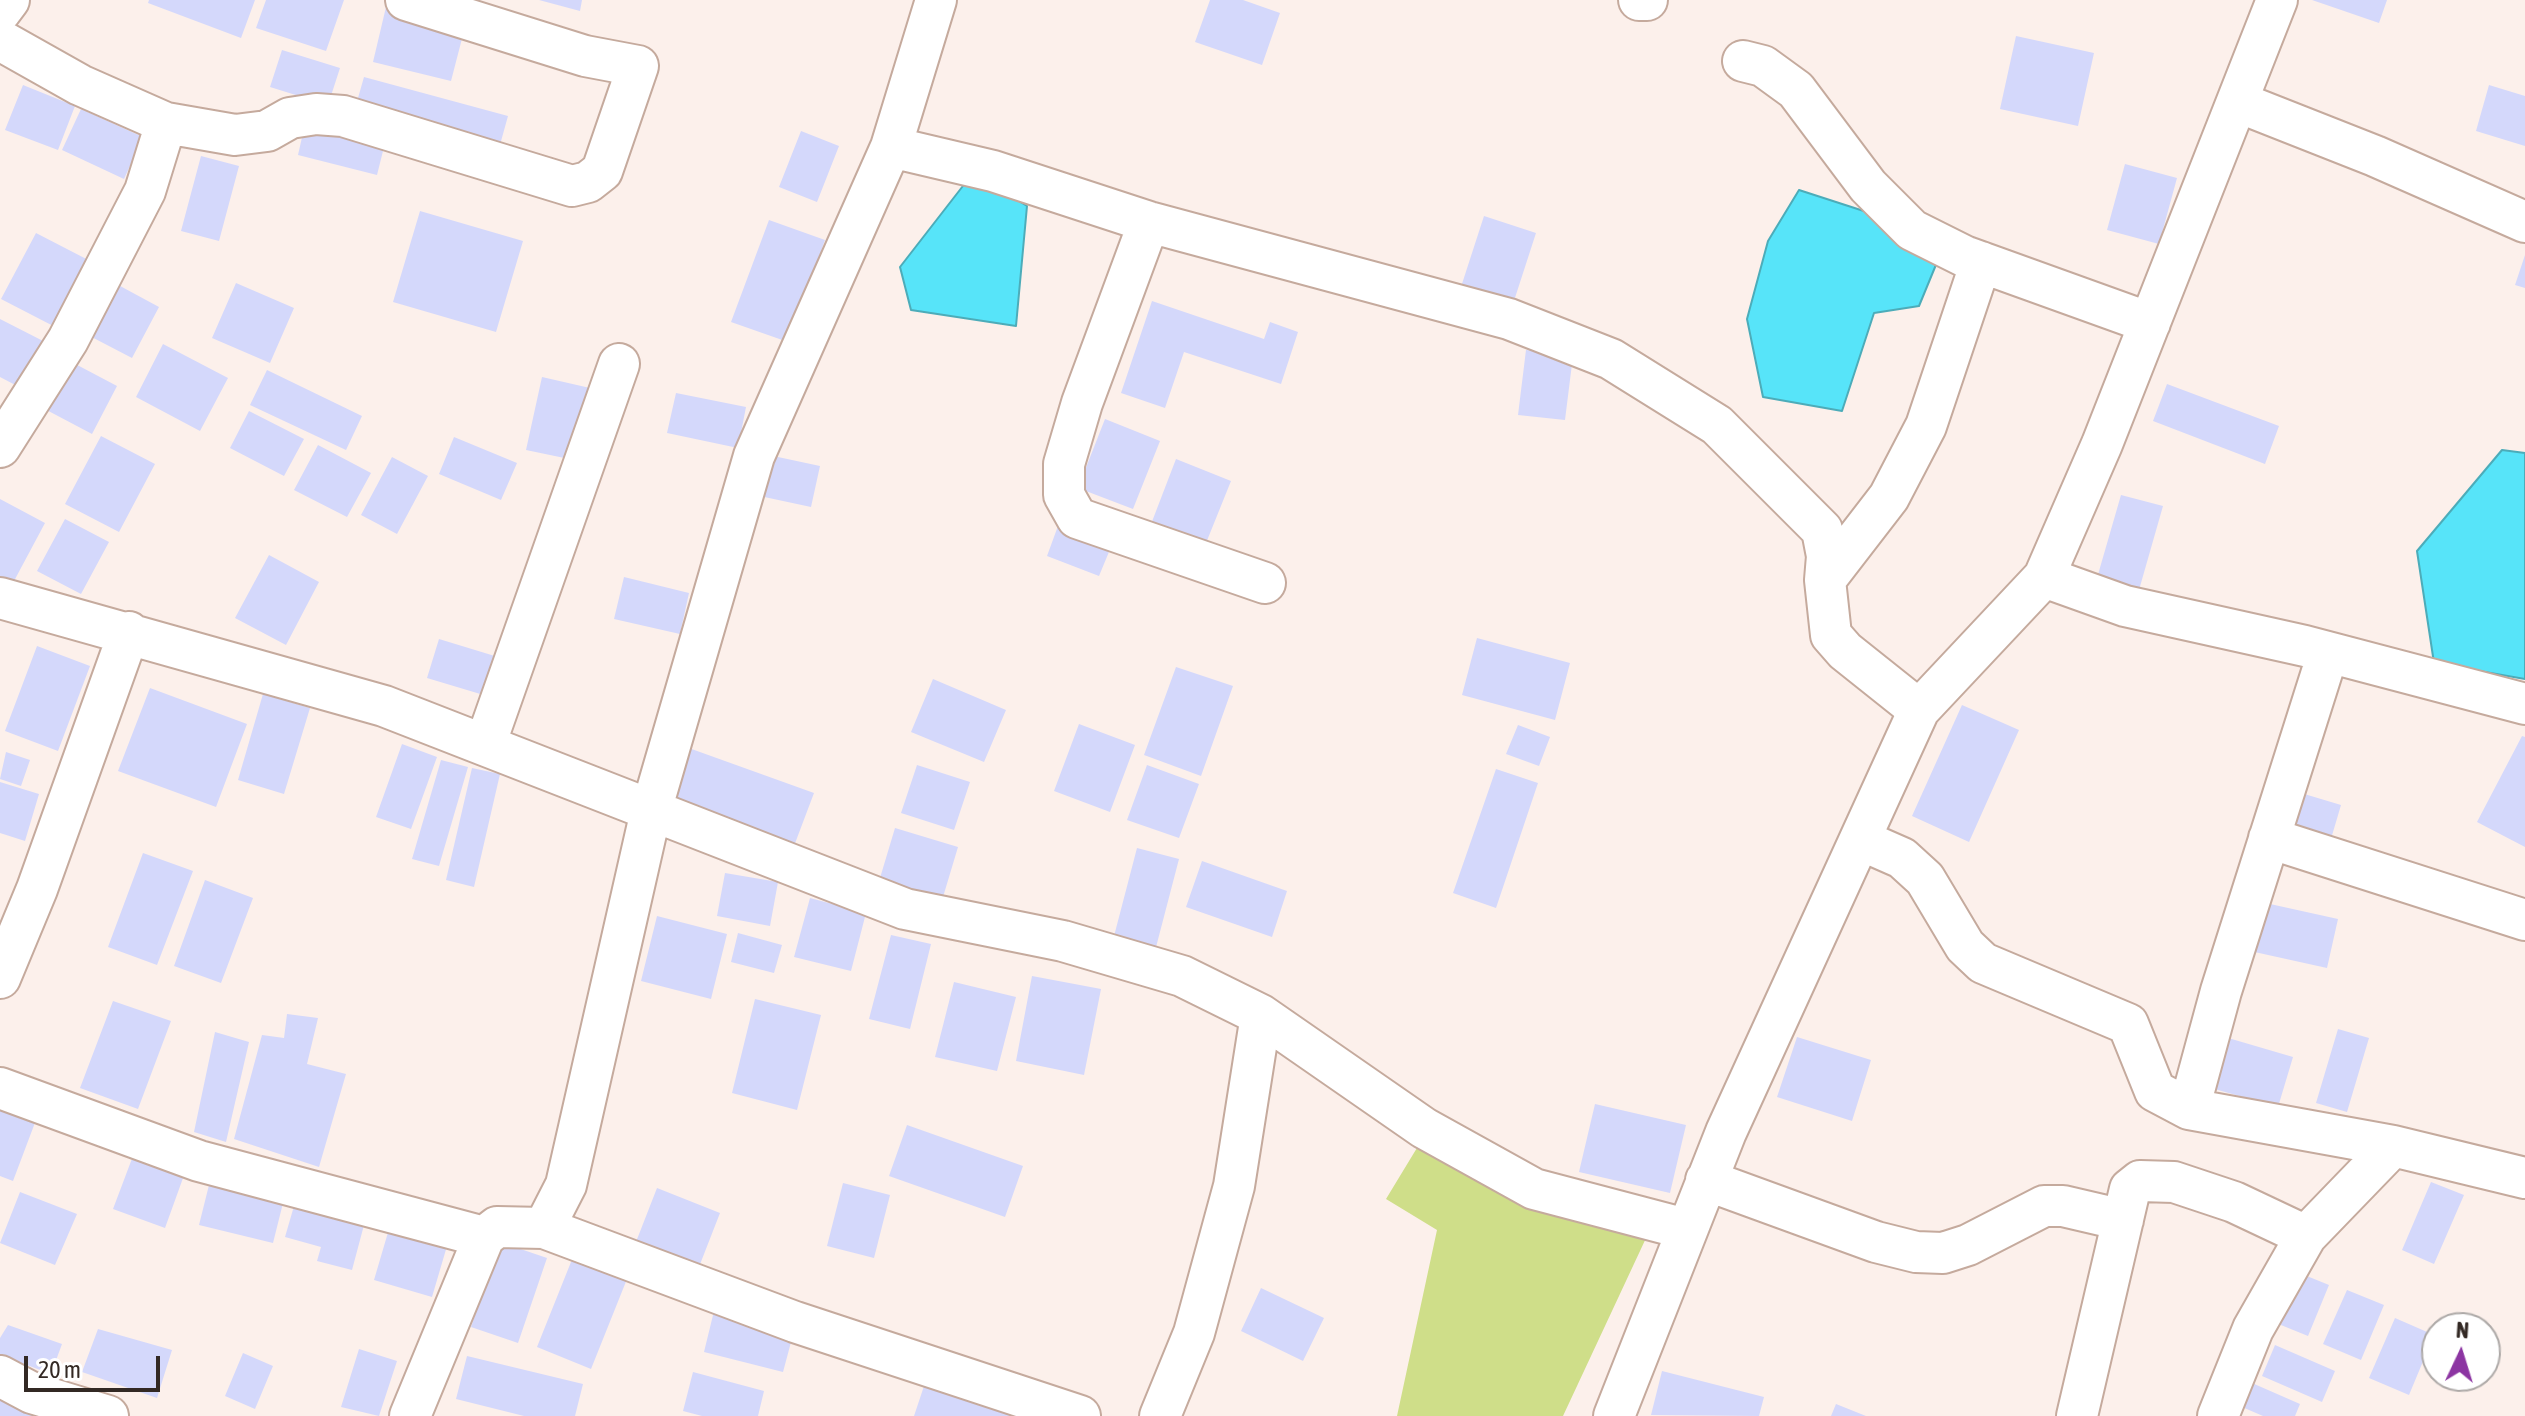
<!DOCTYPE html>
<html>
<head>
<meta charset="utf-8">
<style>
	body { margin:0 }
	#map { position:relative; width:2525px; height:1416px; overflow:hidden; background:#fcf0eb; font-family:"Asap Condensed",sans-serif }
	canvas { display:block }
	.north { position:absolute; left:2421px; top:1312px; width:80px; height:80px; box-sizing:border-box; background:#fff; border:2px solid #ada9a7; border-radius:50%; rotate:4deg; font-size:22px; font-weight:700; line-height:32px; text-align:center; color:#332924 }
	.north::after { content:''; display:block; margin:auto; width:28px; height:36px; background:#8c35a2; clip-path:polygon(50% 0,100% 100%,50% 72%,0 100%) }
	.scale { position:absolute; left:24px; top:1356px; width:136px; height:36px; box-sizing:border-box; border:4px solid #332924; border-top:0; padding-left:10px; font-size:24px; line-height:28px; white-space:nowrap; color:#332924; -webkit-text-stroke:6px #fff; paint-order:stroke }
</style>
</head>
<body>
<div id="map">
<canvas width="2525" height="1416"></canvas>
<div class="north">N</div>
<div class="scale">20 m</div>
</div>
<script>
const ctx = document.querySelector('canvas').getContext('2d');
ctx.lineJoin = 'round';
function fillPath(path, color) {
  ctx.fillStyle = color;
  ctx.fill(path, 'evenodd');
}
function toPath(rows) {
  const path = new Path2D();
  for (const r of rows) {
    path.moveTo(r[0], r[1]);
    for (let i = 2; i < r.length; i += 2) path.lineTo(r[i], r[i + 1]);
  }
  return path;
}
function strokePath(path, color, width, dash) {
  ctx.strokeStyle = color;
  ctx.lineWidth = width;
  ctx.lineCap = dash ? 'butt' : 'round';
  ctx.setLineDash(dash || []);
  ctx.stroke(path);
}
const green = toPath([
	[1423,1138,1647,1236,1563,1416,1397,1416,1437,1230,1386,1199]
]);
const water = toPath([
	[973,173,1027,206,1016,326,911,310,900,267,973,173],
	[1799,190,1947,238,1919,306,1874,313,1842,411,1763,397,1747,319,1768,241,1799,190],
	[2502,450,2525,453,2525,679,2434,663,2417,551,2502,450]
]);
const building = toPath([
	[149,0,255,0,241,38,148,3],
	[266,0,344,0,326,51,256,28],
	[539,0,582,0,580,11],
	[1210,0,1243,0,1280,13,1262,65,1195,42],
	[2312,0,2387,0,2379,23],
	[386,7,465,27,451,81,373,62],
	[2016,36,2094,53,2078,126,2000,109],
	[282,50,340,68,328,105,270,87],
	[364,77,508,116,498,152,354,112],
	[23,85,75,106,58,150,5,130],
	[2489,85,2525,96,2525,146,2476,131],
	[81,109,143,137,124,179,62,150],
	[305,124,386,139,377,175,298,155],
	[801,131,839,146,817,202,779,187],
	[201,156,239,166,219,241,181,231],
	[2125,164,2177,178,2159,244,2107,230],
	[420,211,523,241,496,332,393,302],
	[1484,216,1536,233,1512,307,1460,290],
	[769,220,825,240,788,342,731,322],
	[36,233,96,264,61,330,1,299],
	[2525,255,2525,288,2515,285],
	[109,280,159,307,132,358,82,332],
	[236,283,294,308,270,363,212,338],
	[1152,301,1264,339,1270,322,1298,332,1281,384,1184,352,1165,408,1121,393],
	[0,319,47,343,23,389,0,377],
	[163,344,228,378,200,431,136,397],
	[1526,350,1573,356,1565,420,1518,415],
	[64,358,117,386,92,434,39,406],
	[267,370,362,416,346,450,250,405],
	[542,377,590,388,574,460,526,450],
	[2167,384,2279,426,2265,464,2153,421],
	[676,393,746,407,738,448,667,433],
	[249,411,304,439,284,476,230,448],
	[1105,419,1160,441,1133,509,1078,488],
	[101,436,155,464,119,532,65,504],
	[454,437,517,463,501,500,439,474],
	[318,445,371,473,347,517,294,490],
	[764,454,820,466,811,507,755,495],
	[392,457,428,476,397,534,361,515],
	[1176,459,1231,481,1202,553,1148,532],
	[2121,495,2163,506,2139,590,2097,578],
	[0,499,45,523,6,596,0,593],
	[65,519,109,542,81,594,37,571],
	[1058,526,1111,547,1099,576,1047,556],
	[269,555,319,582,286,645,235,618],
	[624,577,689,593,680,634,614,619],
	[1477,638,1570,663,1555,720,1462,695],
	[439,639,498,657,487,696,427,678],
	[37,646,90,666,58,751,5,731],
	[1176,667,1233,686,1201,776,1144,755],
	[933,679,1006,710,984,762,911,732],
	[150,688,247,724,216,807,118,771],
	[263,694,310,708,284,794,238,780],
	[1962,705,2019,730,1969,842,1912,816],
	[1079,724,1135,745,1110,812,1054,791],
	[1518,725,1550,737,1539,766,1506,754],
	[2522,736,2525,737,2525,847,2477,822],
	[402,744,437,757,411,829,376,817],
	[686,747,814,793,794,846,667,800],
	[6,752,30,760,21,786,0,779],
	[441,760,468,767,439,866,412,859],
	[917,765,970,782,954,830,901,813],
	[1147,765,1199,784,1179,838,1127,820],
	[472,768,500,774,474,887,446,880],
	[1496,769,1538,783,1496,908,1453,893],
	[0,782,39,794,25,841,0,833],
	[2291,790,2341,805,2328,849,2278,834],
	[895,828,958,847,940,907,877,888],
	[1137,848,1179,859,1155,951,1113,940],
	[143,853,193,871,157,965,108,947],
	[1202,861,1287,891,1272,937,1186,907],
	[725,873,778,882,770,926,717,916],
	[205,880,253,898,221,983,174,966],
	[810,898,866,913,851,971,794,957],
	[2261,902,2338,919,2327,968,2250,951],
	[657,916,727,934,711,999,641,981],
	[738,933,782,945,774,973,731,962],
	[891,935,931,944,910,1029,869,1019],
	[1032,976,1101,989,1084,1075,1016,1061],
	[954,982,1016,997,997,1071,935,1057],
	[755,999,821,1015,797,1110,732,1093],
	[113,1001,171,1021,138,1109,80,1088],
	[287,1014,318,1018,307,1064,346,1074,319,1167,234,1139,262,1035,284,1038],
	[2338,1029,2369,1038,2347,1112,2316,1103],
	[215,1032,249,1042,226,1142,194,1132],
	[2218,1035,2293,1057,2278,1107,2204,1086],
	[1797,1037,1871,1060,1852,1121,1777,1097],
	[1595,1104,1686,1125,1670,1193,1579,1172],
	[0,1106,36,1120,13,1181,0,1176],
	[907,1125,1023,1166,1005,1217,889,1176],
	[136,1148,187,1167,165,1228,113,1209],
	[210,1181,284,1199,273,1243,199,1225],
	[2431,1182,2464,1195,2434,1264,2402,1250],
	[843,1183,890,1195,874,1258,827,1246],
	[657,1188,720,1213,697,1272,634,1247],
	[20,1192,77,1214,55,1265,0,1243],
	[294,1206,364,1225,352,1270,317,1261,321,1247,285,1237],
	[389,1229,447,1246,432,1297,374,1280],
	[500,1242,547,1258,518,1343,471,1327],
	[573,1257,627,1279,591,1369,537,1347],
	[2297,1272,2329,1285,2308,1336,2276,1323],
	[1261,1288,1324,1318,1303,1361,1241,1331],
	[2347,1290,2384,1305,2361,1360,2323,1344],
	[714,1311,794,1331,783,1372,704,1352],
	[2395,1318,2434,1335,2409,1395,2369,1378],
	[8,1325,62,1344,51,1374,0,1355,0,1338],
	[98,1329,172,1350,157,1398,82,1372],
	[2275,1345,2335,1371,2322,1402,2262,1376],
	[359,1349,397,1361,379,1416,341,1407],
	[243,1353,273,1366,255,1409,225,1396],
	[467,1356,583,1384,575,1416,524,1416,456,1399],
	[1662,1371,1764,1397,1759,1416,1651,1415],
	[693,1372,764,1391,758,1416,702,1416,683,1411],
	[927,1377,1036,1416,914,1416],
	[2252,1383,2300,1404,2295,1416,2263,1416,2242,1407],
	[0,1397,61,1416,0,1416],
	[1836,1404,1866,1416,1831,1416]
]);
const street = toPath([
	[1639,0,1647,0],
	[0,12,9,0],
	[0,40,80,85,166,123,235,135,267,131,290,118,316,114,343,116,572,186,588,182,602,171,638,66,585,56,406,0],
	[1743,61,1763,66,1796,90,1868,186,1912,230,1964,256,2150,323],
	[2238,102,2375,156,2525,222],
	[891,147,993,171,1149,222,1509,319,1611,359,1717,425,1822,530,1827,556,1825,580,1831,635,1845,651,1919,710],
	[1149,222,1082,403,1064,464,1064,495,1077,518,1265,583],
	[0,447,68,340,145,191,166,123],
	[2044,577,2125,606,2305,646,2525,704],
	[1825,580,1889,497,1926,426,1981,262],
	[0,598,384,706,905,909,1063,941,1182,976,1261,1015,1424,1128,1534,1189,1686,1229],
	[485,745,619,364],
	[2269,838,2525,920],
	[1861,840,1902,858,1925,879,1965,946,1983,963,2128,1024,2155,1091,2189,1109,2393,1146,2525,1178],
	[0,978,37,889,129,632],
	[0,1088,199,1161,484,1237],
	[2189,1109,2221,991,2328,653],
	[1706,1180,1876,1242,1916,1252,1943,1253,1968,1245,2044,1206,2063,1206,2123,1220],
	[544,1228,566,1185,651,811,754,456,891,147,936,0],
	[0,1376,32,1393,108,1416],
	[410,1416,484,1237,497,1227,544,1228,795,1322,1080,1416],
	[1160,1416,1194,1333,1234,1186,1261,1015],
	[1614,1416,1726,1132,1919,710,2044,577,2102,444,2277,0],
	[2077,1416,2130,1189,2140,1181,2174,1182,2234,1202,2306,1236],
	[2218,1416,2253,1329,2306,1236,2393,1146]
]);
fillPath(green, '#cfde89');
fillPath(water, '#57e4f9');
strokePath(water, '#4cacb9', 2);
fillPath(building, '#d4d8fb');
strokePath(street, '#c5aa9d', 44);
strokePath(street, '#fff', 40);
</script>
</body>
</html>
